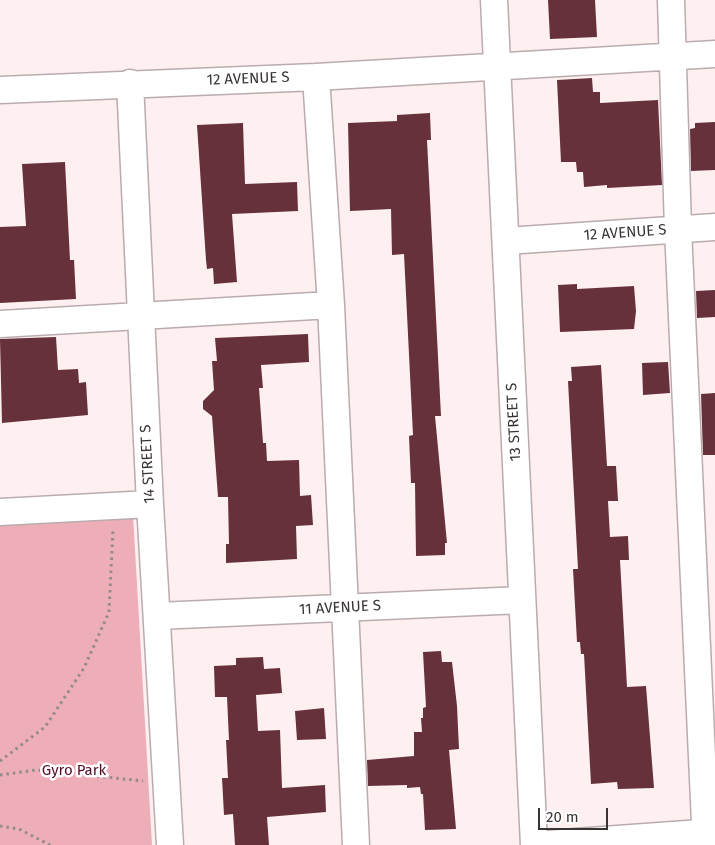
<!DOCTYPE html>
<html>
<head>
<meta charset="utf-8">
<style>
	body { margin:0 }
	#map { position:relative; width:715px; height:845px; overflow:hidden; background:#feeff1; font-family:"Fira Sans",sans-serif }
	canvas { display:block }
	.scale { position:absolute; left:538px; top:808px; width:70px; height:22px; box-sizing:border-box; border:2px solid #393334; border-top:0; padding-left:6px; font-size:15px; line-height:18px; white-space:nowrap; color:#393334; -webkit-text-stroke:4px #fff; paint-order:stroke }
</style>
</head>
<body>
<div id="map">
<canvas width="715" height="845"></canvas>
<div class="scale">20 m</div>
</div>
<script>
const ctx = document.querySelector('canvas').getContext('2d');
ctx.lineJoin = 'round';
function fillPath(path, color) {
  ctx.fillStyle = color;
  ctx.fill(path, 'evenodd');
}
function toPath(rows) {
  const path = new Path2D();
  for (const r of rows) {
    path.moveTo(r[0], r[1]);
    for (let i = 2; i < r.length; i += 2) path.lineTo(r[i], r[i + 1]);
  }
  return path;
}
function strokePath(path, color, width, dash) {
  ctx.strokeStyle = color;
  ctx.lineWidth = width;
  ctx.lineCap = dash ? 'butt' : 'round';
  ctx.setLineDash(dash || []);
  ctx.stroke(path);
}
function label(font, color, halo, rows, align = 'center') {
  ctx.font = font + ' "Fira Sans",sans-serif';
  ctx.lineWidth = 5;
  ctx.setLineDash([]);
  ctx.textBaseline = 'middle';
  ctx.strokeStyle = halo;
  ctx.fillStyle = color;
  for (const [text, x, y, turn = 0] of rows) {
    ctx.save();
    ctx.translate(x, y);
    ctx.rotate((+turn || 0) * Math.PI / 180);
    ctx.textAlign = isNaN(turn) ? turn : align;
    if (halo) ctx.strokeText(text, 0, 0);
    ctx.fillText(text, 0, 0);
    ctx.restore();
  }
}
const green = toPath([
	[133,515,152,845,0,845,0,522]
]);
const building = toPath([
	[548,0,595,0,597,37,550,39],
	[592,78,593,92,600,92,600,103,658,100,662,185,607,188,607,185,584,187,583,172,577,172,576,162,561,162,557,80],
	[430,113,431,140,427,140,441,416,435,416,447,543,445,543,445,555,416,556,415,483,411,483,409,436,413,435,404,254,392,255,391,209,350,211,348,123,397,121,397,115],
	[715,122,715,170,691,171,690,129,695,128,695,123],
	[243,123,245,184,297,182,298,211,232,214,237,282,214,284,213,268,207,269,206,260,197,125],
	[65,162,70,260,74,260,76,299,0,303,0,227,26,226,22,164],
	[577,284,577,289,634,286,636,311,634,329,560,332,558,285],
	[715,290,715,317,697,318,696,291],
	[308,334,309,362,261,365,263,388,259,388,263,443,266,443,267,461,299,460,300,496,311,495,313,525,296,526,297,559,226,563,226,544,229,544,228,497,218,497,212,416,203,409,203,401,214,390,212,361,217,361,215,338],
	[56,337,58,370,78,369,79,383,86,382,88,415,2,423,0,339],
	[668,362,670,393,643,395,642,363],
	[601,365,607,466,616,466,618,501,608,501,610,537,628,536,629,560,620,560,627,687,646,686,654,788,618,789,617,782,591,784,584,654,581,654,580,642,577,642,573,569,578,569,568,381,572,381,571,367],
	[715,393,715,455,703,455,701,394],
	[441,651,442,662,452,662,457,706,459,749,449,750,456,829,425,830,423,794,421,794,420,787,407,788,407,785,368,786,367,760,414,756,414,732,422,732,421,718,423,718,423,708,426,707,423,652],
	[263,657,264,669,280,668,282,693,256,695,258,731,280,730,282,788,325,785,326,812,267,817,269,845,235,845,233,814,224,815,222,778,228,778,226,740,229,740,227,697,215,697,214,666,236,665,236,658],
	[324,708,326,739,297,740,295,711]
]);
const path = toPath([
	[0,761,45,727,84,668,109,612,113,529],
	[0,775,36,770,143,781],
	[0,826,19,829,50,845]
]);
const minor = toPath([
	[494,0,534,845],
	[671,0,678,229,706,845],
	[316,77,331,305,356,845],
	[130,83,150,504,170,845],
	[0,90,316,77,715,54],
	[506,241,715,227],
	[0,324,331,305],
	[0,512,150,504],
	[157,616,522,600],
	[534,845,715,832]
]);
const streetNames = [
	["12 AVENUE S",248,79,-2],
	["12 AVENUE S",625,233,-4],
	["13 STREET S",514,422,-93],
	["14 STREET S",148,464,-93],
	["11 AVENUE S",340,608,-3]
];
const parkNames = [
	["Gyro Park",74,771]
];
fillPath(green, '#edaeb7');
fillPath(building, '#66313b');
strokePath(minor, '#baacae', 29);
strokePath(path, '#948a8b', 3, [2.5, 4]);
strokePath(minor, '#fff', 26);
label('15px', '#393334', '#fff', streetNames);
label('15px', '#570c23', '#fff', parkNames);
</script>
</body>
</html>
